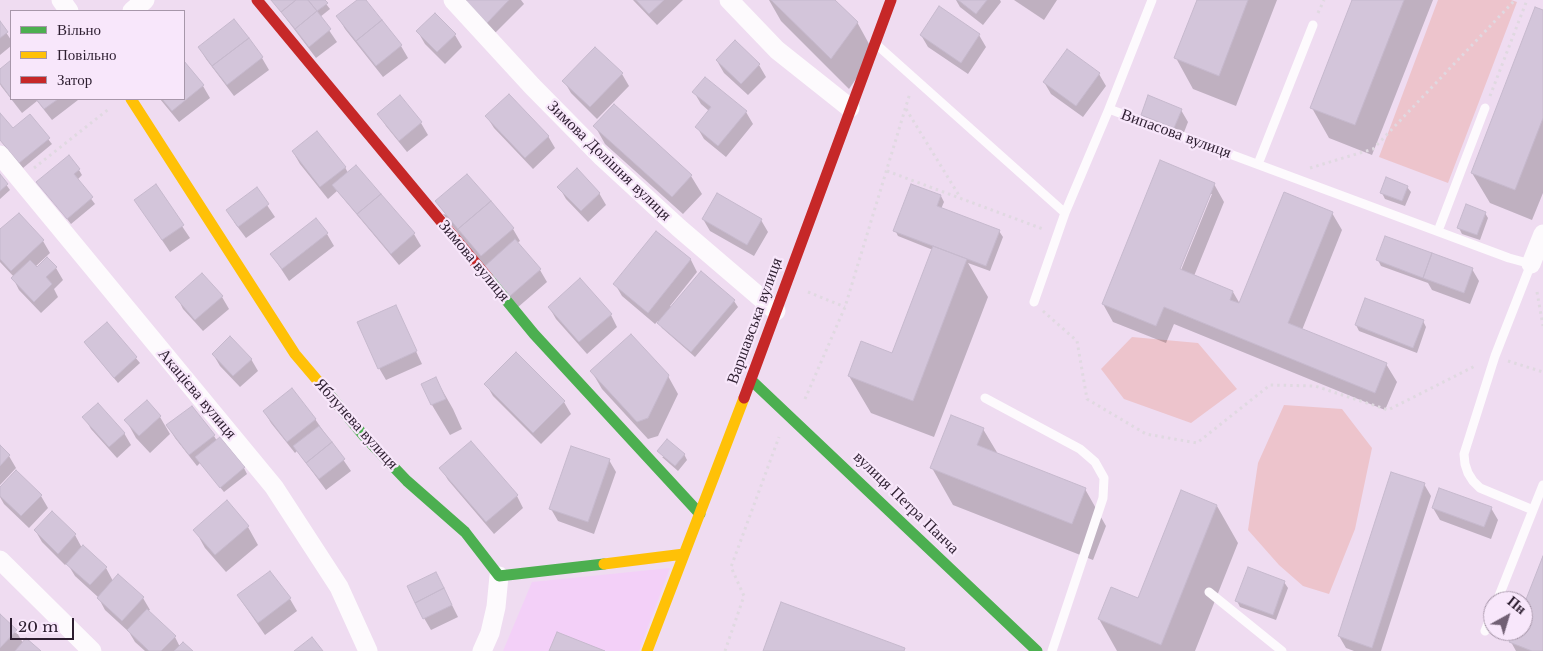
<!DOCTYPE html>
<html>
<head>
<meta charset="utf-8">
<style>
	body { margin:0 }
	#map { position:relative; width:1543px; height:651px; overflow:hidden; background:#efdcf1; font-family:"Libre Baskerville",serif }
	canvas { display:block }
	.legend { position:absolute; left:10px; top:10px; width:175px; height:90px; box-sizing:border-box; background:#f8e7fb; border:1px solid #a797aa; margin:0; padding:6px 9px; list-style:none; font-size:15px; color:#2d1e30 }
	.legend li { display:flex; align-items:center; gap:10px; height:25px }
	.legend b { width:25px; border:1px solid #a797aa }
	.north { position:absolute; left:1483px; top:591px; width:50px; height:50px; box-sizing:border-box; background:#f8e7fb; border:1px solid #a797aa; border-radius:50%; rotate:39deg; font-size:14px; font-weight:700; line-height:20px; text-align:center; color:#2d1e30 }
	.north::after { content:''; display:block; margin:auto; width:18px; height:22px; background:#716074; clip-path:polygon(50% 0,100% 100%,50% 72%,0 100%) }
	.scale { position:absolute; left:10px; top:618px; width:64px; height:22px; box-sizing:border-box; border:2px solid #2d1e30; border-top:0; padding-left:6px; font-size:15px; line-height:18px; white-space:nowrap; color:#2d1e30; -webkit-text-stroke:4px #f8e7fb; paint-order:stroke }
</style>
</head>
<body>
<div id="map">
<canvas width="1543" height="651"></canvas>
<ul class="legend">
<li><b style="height:6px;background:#4caf50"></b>Вільно</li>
<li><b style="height:6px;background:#ffc107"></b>Повільно</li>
<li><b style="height:6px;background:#c62828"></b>Затор</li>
</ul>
<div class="north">Пн</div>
<div class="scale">20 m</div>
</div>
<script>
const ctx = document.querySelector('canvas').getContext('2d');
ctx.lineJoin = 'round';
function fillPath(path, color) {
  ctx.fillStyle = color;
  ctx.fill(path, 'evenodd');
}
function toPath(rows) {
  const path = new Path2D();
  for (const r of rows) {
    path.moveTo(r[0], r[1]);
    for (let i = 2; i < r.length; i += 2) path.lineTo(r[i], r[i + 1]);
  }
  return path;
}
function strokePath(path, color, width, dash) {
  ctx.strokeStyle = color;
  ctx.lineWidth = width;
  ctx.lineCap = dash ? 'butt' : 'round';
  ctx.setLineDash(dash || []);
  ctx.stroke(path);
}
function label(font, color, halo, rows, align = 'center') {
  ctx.font = font + ' "Libre Baskerville",serif';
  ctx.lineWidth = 4.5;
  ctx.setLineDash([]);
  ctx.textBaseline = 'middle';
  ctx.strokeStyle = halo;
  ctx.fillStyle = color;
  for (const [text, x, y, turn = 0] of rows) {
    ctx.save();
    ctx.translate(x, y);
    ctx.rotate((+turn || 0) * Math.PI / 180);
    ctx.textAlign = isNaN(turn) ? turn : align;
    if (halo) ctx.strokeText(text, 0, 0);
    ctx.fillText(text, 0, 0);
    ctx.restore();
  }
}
const built = toPath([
	[670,568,639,651,503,651,532,582]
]);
const green = toPath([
	[1438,0,1511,0,1517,2,1448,183,1379,157],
	[1132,337,1198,343,1237,389,1191,423,1124,399,1101,369],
	[1284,405,1342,409,1372,448,1355,529,1329,594,1303,586,1279,565,1248,530,1258,463]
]);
const shadow = toPath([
	[272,0,323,0,330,9,320,17,337,42,316,58],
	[359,0,365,0,401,46,408,58,383,77,345,29,338,17],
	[469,0,521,0,524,4,494,34],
	[633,0,683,0,657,25],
	[769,0,834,0,857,22,874,53,849,89,781,21],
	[956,0,1000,0,1001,2,983,25,960,7],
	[1014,0,1057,0,1044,20],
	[1198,0,1277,0,1236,106,1193,89,1176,58],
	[1354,0,1433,0,1372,155,1329,138,1312,108],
	[940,8,979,35,986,47,968,74,928,47,921,35],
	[1543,12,1543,193,1532,220,1490,203,1472,173],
	[234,21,262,58,269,70,234,96,206,59,199,47],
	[0,23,11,40,11,46,0,55],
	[418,32,455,35,462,47,445,64,425,44],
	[717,61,759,65,766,77,748,95,724,73],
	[11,62,11,99,77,99,78,100,52,120,37,101,22,113,1,86,0,84,0,70],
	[184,63,203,86,210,98,179,122,160,99,184,99],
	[622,74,629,86,597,119,571,93,564,81],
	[1099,74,1106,86,1083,117,1051,94,1044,82],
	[694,92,746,112,753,124,726,157,704,139,697,127,709,111,701,104],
	[614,105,691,176,702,194,683,214,605,144,595,126],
	[1181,110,1188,122,1181,140,1149,127,1142,115],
	[379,114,421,123,428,135,407,152,386,126],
	[0,115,13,130,48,139,52,144,23,168,0,140],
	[487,117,548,136,555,148,533,169,494,128],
	[293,152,345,167,348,173,356,167,414,234,421,246,399,265,337,191,328,199,300,164],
	[79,170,82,175,77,180,95,204,71,224,38,182],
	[0,176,10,190,0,199],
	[1214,184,1224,202,1194,276,1233,292,1240,304,1332,213,1342,230,1302,330,1386,364,1397,382,1385,410,1174,324,1166,343,1113,322,1103,304],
	[1209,194,1212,194,1179,275,1177,274],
	[155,186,190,238,170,252,135,200],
	[559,187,599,193,606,205,588,222,566,199],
	[1407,187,1411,192,1405,206,1385,199,1382,193],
	[256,189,275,217,246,238,234,222],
	[941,196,944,202,941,209,999,231,1003,237,990,271,968,263,988,297,934,437,871,413,849,376,893,354,933,250,898,236,895,230],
	[1485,213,1488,218,1480,240,1462,234,1459,228],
	[19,214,43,241,50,253,35,267,37,269,56,268,63,280,54,289,58,297,41,313,19,290,13,278,14,277,0,262,0,231],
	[443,214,513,229,520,241,517,243,540,270,547,282,517,308],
	[703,219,761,220,768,232,754,256,710,231],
	[657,232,691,260,697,272,670,306,672,307,701,273,734,301,738,307,695,357,662,328,658,321,655,324,622,296,615,284],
	[327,234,334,246,289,281,272,255],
	[1378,260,1472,269,1479,281,1470,304,1432,290,1428,283,1381,266],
	[177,297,222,297,229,309,203,331,183,309],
	[395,307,422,364,386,380,379,368],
	[549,307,611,315,617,327,587,354,556,319],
	[1423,321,1426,327,1417,353,1359,331,1356,325],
	[107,324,140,363,118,383,85,343],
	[213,354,251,359,258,371,240,387,220,366],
	[592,372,668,376,678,394,658,436,648,439,602,389],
	[436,379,453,409,462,429,450,435,432,405],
	[486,384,564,402,571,414,541,444,493,396],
	[264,411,315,419,351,471,326,490,297,451,295,453,271,423],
	[84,417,124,433,131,445,117,458,91,429],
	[160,417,170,434,150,453,136,438,126,420],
	[168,426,214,436,217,441,244,468,247,474,224,492,200,463,197,466,175,438],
	[983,429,998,454,1085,489,1106,526,1093,560,953,505,932,468],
	[0,447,9,456,16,468,0,485],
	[684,454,687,460,678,471,662,457],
	[609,460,616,472,594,534,558,521,551,509],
	[441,468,517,496,523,508,494,534,448,480],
	[1424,484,1431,496,1381,651,1354,651,1346,648,1339,636],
	[0,486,41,496,48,508,29,528,4,504,0,497],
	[1182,492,1217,506,1238,543,1195,651,1117,651,1099,619,1139,600],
	[227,502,248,527,258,545,226,572,205,548,195,530],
	[1433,508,1491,508,1498,520,1491,539,1440,520],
	[52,513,75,535,82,548,106,568,113,581,143,598,150,610,148,611,175,637,180,647,191,651,145,651,135,642,129,632,105,610,98,597,75,576,67,563,65,565,42,542,35,530],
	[1543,560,1543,651,1516,651,1511,642,1515,631,1523,631,1523,611],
	[1284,582,1288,588,1276,620,1240,607,1237,601],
	[442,585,458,617,431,630,424,618],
	[238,596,290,599,297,611,265,635],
	[0,616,16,631,23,643,39,651,0,651]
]);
const building = toPath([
	[271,0,296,0,281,12,271,0],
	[296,0,308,0,317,11,295,29,281,12,296,0],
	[308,0,325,0,328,3,317,11,308,0],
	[357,0,366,0,382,20,356,41,336,16,357,0],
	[467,0,509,0,487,23,466,1,467,0],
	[636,0,664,0,649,14,636,0],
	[771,0,835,0,858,22,831,59,771,0],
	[958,0,987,0,976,14,958,0],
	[1197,0,1248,0,1219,76,1174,58,1197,0],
	[1352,0,1404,0,1355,125,1310,108,1352,0],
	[939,6,980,34,961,63,920,35,939,6],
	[1535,7,1543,10,1543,118,1515,190,1471,173,1535,7],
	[317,11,331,29,309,47,295,29,317,11],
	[435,13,456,34,437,52,416,31,435,13],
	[234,19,249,38,212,66,198,47,234,19],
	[382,20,402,45,376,66,356,41,382,20],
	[0,21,8,32,0,38,0,21],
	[249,38,263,57,227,85,212,66,249,38],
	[735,40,760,64,741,84,716,60,735,40],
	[595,47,623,73,590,107,562,81,595,47],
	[1067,49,1100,73,1076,106,1043,82,1067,49],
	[11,60,11,98,0,83,0,69,11,60],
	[184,61,204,85,172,111,162,99,184,99,184,61],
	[705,77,747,111,718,146,695,127,711,107,692,92,705,77],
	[509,94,549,136,525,158,485,116,509,94],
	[400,95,422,122,399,141,377,114,400,95],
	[1148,95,1182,109,1174,128,1141,115,1148,95],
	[36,99,58,99,44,109,36,99],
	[614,104,692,175,672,197,593,126,614,104],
	[0,113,13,128,30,114,50,138,19,163,0,140,0,113],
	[317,131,346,167,320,187,292,151,317,131],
	[69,155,80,169,74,174,93,197,67,219,36,182,69,155],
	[1160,160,1215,183,1180,269,1233,291,1230,300,1239,303,1284,192,1333,212,1288,323,1387,363,1375,393,1164,307,1156,326,1102,304,1160,160],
	[356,165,381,194,357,214,332,185,356,165],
	[577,168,600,193,581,211,557,187,577,168],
	[0,174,8,184,0,191,0,174],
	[467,174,491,201,458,229,435,201,467,174],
	[1386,177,1408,186,1402,201,1380,193,1386,177],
	[156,184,184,225,162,240,134,200,156,184],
	[911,184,941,195,937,206,1000,230,986,266,893,231,911,184],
	[257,187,269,204,238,227,226,210,257,187],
	[717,193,762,219,747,245,702,219,717,193],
	[381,194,415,233,391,254,357,214,381,194],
	[491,201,514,228,481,256,458,229,491,201],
	[1466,204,1486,212,1477,235,1457,228,1466,204],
	[19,213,44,240,11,271,0,259,0,229,19,213],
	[316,218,328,233,282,269,270,254,316,218],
	[656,231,691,259,648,313,613,284,656,231],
	[1385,236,1432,253,1423,278,1376,260,1385,236],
	[515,239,541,269,510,296,484,267,515,239],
	[933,246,967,259,913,401,848,376,861,341,892,353,933,246],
	[1432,253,1473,268,1464,293,1423,278,1432,253],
	[47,257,57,267,46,277,52,284,34,302,11,278,30,260,37,267,47,257],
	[701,271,735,300,691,352,657,323,701,271],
	[202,273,223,296,195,320,175,297,202,273],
	[580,278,612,314,579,342,548,307,580,278],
	[1365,298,1424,320,1413,348,1355,325,1365,298],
	[396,305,417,351,378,369,357,322,396,305],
	[107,322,137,357,114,378,84,342,107,322],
	[631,334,669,375,648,418,637,422,590,371,631,334],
	[230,336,252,359,233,376,212,354,230,336],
	[516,352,565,401,533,433,484,384,516,352],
	[436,377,446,399,431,405,421,384,436,377],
	[292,388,316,419,287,442,263,411,292,388],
	[147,400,161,416,139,436,124,420,147,400],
	[98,403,125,433,109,447,82,417,98,403],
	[192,406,215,435,189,455,166,425,192,406],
	[951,415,984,428,977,445,1086,488,1072,524,930,468,951,415],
	[319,426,332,442,306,463,293,446,319,426],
	[220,437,245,467,220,488,195,457,220,437],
	[667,439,685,454,675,466,657,451,667,439],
	[471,441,518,495,486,522,439,468,471,441],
	[332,442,345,459,319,479,306,463,332,442],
	[0,445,10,455,0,466,0,445],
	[571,446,610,459,588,522,549,509,571,446],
	[16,470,42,495,21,516,0,496,0,487,16,470],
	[1391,472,1425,483,1372,648,1338,636,1391,472],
	[1439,488,1492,507,1484,527,1432,508,1439,488],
	[1181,490,1217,505,1161,645,1098,619,1111,587,1138,598,1181,490],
	[227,500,249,526,215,555,193,530,227,500],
	[52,511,76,534,58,554,34,530,52,511],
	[83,545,107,567,90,585,66,564,83,545],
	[1543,556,1543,651,1532,651,1509,642,1514,631,1523,631,1523,607,1543,556],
	[1248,567,1285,581,1273,615,1235,601,1248,567],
	[270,571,291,598,258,623,237,595,270,571],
	[436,572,444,588,415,603,407,586,436,572],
	[118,574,144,597,122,621,97,598,118,574],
	[444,588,452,605,423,619,415,603,444,588],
	[781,602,905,648,904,651,763,651,781,602],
	[147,609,176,636,161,651,149,651,127,630,147,609],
	[0,614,17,630,0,648,0,614],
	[557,632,605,651,549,651,557,632],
	[312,637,323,651,294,651,312,637],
	[26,638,41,651,15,651,26,638],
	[183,642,193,651,174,651,183,642]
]);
const path = toPath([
	[1318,13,1324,0],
	[1490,96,1527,0],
	[906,109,960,197],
	[34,168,110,108],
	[1310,168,1373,149,1515,0],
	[887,171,1043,229],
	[808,292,845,307],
	[1537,292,1543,326],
	[1043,311,1077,341,1087,399,1146,434,1197,443,1270,385,1315,386,1388,410,1477,365],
	[1508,361,1543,372],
	[805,399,845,307,910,93],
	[725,651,744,596,731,567,779,437]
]);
const lane = toPath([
	[877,45,1065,213,1109,109,1509,258,1531,264,1495,356,1464,454,1465,464,1468,473,1473,481,1480,488,1533,510,1497,601],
	[1109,109,1152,0],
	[1258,164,1313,25],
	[1438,231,1485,108],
	[1034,302,1065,213],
	[985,398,1080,449,1095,462,1104,478,1103,498,1052,651],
	[1533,510,1543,485],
	[1209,592,1282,651],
	[1485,631,1493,611]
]);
const street = toPath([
	[61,0,69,11],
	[453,0,532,86,602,157,679,228,776,311],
	[729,0,777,50,850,108],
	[132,11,145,0],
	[0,155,274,487,339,587,368,651],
	[1531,264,1543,234],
	[0,560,92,651],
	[482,651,490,633,496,607,499,576]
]);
const fast = toPath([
	[488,278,534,334,700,514],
	[751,380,1037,651],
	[323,387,364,436,407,481,465,532,499,576,604,564]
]);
const slow = toPath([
	[131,99,295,354,323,387],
	[604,564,684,554],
	[647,651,744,398]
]);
const jam = toPath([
	[257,0,488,278],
	[744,398,891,0]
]);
const streetNames = [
	["Випасова вулиця",1176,134,20],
	["Зимова Долішня вулиця",609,161,44],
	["Зимова вулиця",474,261,50],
	["Варшавська вулиця",755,321,-70],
	["Акацієва вулиця",197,394,50],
	["Яблунева вулиця",356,424,48],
	["вулиця Петра Панча",906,503,44]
];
fillPath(built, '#f3d0f8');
fillPath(green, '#edc4cc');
fillPath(shadow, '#0003');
fillPath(building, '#d3c5da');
strokePath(building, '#c6b9cd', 1);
strokePath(path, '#e0d9e1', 3, [2.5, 4]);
strokePath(lane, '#fdfafd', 9);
strokePath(street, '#fdfafd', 19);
strokePath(fast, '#4caf50', 11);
strokePath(slow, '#ffc107', 11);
strokePath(jam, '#c62828', 11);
label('16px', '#2d1e30', '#f8e7fb', streetNames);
</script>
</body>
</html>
